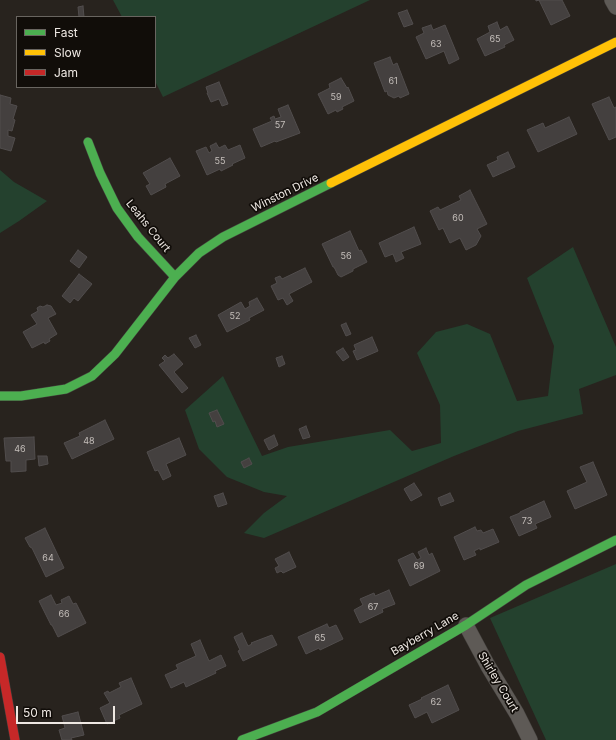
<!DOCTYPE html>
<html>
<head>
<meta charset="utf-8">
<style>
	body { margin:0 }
	#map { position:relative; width:616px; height:740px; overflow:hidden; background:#28231e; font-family:Inter,sans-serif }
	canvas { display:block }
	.legend { position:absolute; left:16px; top:16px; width:140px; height:72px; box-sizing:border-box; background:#110d09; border:1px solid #696560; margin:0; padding:5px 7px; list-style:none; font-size:12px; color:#eee8e3 }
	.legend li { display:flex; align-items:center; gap:8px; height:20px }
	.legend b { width:20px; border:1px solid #696560 }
	.scale { position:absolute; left:16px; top:706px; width:99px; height:18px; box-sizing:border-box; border:2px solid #eee8e3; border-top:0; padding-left:5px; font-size:12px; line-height:14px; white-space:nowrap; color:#eee8e3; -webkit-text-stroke:3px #110d09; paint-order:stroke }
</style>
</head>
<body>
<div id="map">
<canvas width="616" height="740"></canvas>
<ul class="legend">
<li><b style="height:5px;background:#4caf50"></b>Fast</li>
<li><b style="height:5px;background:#ffc107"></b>Slow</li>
<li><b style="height:5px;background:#c62828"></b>Jam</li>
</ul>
<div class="scale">50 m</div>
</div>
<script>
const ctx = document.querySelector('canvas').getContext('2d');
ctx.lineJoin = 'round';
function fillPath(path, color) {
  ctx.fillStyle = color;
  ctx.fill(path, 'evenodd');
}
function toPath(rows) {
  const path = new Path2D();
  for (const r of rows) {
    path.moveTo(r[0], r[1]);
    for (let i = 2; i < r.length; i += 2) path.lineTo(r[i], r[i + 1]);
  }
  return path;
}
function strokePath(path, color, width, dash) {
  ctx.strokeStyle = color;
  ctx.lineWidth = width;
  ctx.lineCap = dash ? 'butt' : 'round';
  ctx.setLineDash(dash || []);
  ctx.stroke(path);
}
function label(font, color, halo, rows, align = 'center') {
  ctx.font = font + ' Inter,sans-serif';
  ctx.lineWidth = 3.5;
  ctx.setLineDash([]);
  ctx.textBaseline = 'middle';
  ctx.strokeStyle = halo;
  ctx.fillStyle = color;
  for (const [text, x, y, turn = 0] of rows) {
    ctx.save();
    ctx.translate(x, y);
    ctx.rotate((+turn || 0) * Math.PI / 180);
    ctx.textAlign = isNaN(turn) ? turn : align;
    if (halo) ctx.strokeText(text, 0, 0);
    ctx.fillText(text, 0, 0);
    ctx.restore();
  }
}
const green = toPath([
	[113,0,370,0,163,97,155,81,155,17,122,17],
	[0,170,14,182,47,201,19,221,0,233],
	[573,247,616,347,616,375,579,389,583,414,518,431,454,456,264,538,244,533,264,513,287,496,264,492,227,477,199,449,185,410,223,376,262,456,288,447,390,430,412,451,441,443,440,405,417,353,436,332,467,324,490,334,517,401,548,396,554,346,527,278],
	[616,564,616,740,546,740,490,618]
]);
const building = toPath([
	[536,0,562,0,570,16,551,25,539,0,536,1,536,0],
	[83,6,84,17,79,17,78,7,83,6],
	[407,10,413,24,404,27,398,13,407,10],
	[497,22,500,30,507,26,514,40,504,45,505,47,485,56,477,39,490,32,488,26,497,22],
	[431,25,433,30,445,25,459,59,449,64,444,51,426,59,416,37,424,33,422,28,431,25],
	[390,57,393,65,397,63,409,94,400,98,399,96,394,98,388,95,387,91,385,92,374,63,390,57],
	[341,78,347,88,348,87,354,101,342,107,343,109,337,112,336,110,328,114,318,94,330,88,329,84,341,78],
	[219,82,228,104,222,106,219,99,211,102,207,93,208,93,206,87,219,82],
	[0,95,11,98,10,104,17,106,13,119,15,120,12,131,8,130,8,136,15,138,11,151,0,148,0,95],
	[609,97,614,108,616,107,616,137,609,140,592,104,609,97],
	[288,105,300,133,276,142,275,141,261,147,253,129,272,121,270,118,274,116,275,119,281,117,278,109,288,105],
	[569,117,577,134,538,152,527,130,543,123,545,128,569,117],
	[216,143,219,148,225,145,228,150,240,145,245,158,232,164,233,165,221,171,220,169,207,175,196,151,206,147,209,153,212,151,210,146,216,143],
	[508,152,515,167,493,177,487,165,498,160,497,157,508,152],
	[170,158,180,176,165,184,166,187,151,195,146,186,150,184,143,173,170,158],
	[470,190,487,224,477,229,481,236,476,245,466,250,460,238,450,243,443,228,439,230,430,211,438,207,440,210,461,200,459,196,470,190],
	[414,227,421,244,401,252,404,258,396,262,393,254,385,257,379,243,414,227],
	[350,231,359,251,361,250,367,262,353,269,353,271,341,277,338,275,334,267,333,267,322,244,350,231],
	[78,250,87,257,79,268,70,261,78,250],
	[305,268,312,282,289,294,293,301,287,305,283,298,278,300,271,286,277,283,275,278,280,276,282,279,305,268],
	[79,274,92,284,78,301,74,298,70,303,62,296,79,274],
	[257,298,264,310,249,318,250,320,227,332,218,315,241,302,245,309,250,306,249,302,257,298],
	[47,305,51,306,56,314,48,318,57,334,49,339,50,341,45,344,44,342,32,348,23,332,37,324,31,315,38,311,37,308,40,306,43,307,47,305],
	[346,323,351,334,346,336,341,325,346,323],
	[196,335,201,345,195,348,189,338,196,335],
	[372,337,378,351,357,360,353,351,356,350,354,345,372,337],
	[343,348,349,357,343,361,336,352,343,348],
	[174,354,183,364,174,372,188,388,182,393,159,365,165,361,162,358,165,355,168,358,174,354],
	[282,356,285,364,279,367,276,358,282,356],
	[217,410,224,424,217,427,215,421,213,422,209,413,217,410],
	[105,420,114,439,72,459,64,443,80,436,79,433,105,420],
	[306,426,310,437,303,439,299,429,306,426],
	[274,435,278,445,269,450,264,440,274,435],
	[34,437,35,459,26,460,26,471,11,472,11,461,6,461,4,438,34,437],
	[179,438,186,455,166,464,171,476,163,480,158,470,155,471,147,452,179,438],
	[38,456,47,456,48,464,39,466,38,456],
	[249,458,252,464,244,468,241,462,249,458],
	[593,462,607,495,575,509,567,491,587,482,580,467,593,462],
	[414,483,422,495,411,501,404,489,414,483],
	[223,493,227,504,218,507,214,496,223,493],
	[450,493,454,501,441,506,438,498,450,493],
	[544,501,551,517,535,524,537,528,519,536,510,517,520,513,520,512,544,501],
	[475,527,477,531,481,530,483,533,493,529,499,542,480,550,480,548,474,551,476,555,464,560,454,537,475,527],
	[45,528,64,568,46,577,32,548,30,547,25,538,45,528],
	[426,548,429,555,432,553,440,571,410,586,398,560,413,553,417,560,421,558,418,552,426,548],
	[289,552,296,567,283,573,281,571,277,573,275,568,279,566,275,559,289,552],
	[389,590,395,604,382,609,383,612,360,623,354,610,363,605,360,599,374,593,375,596,389,590],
	[51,595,56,605,62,603,61,600,69,596,73,604,76,603,86,623,58,637,52,625,51,625,39,601,51,595],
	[327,624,329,628,336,625,343,639,320,650,319,648,306,654,298,637,327,624],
	[242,633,248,646,252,644,251,643,272,635,277,645,243,661,238,651,240,650,234,637,242,633],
	[200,640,209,661,221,655,226,666,215,671,216,673,186,687,184,682,171,688,165,675,178,669,176,665,196,656,191,644,200,640],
	[131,678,142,704,119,715,120,718,107,724,100,708,110,703,104,693,108,691,109,693,121,687,119,683,131,678],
	[448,685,459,710,432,723,427,712,415,718,409,705,422,699,421,698,448,685],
	[78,712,84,735,71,738,72,740,62,740,59,730,65,728,62,716,78,712]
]);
const street = toPath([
	[612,0,616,7],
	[466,625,488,666,517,714,530,740]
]);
const fast = toPath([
	[88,142,100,173,117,208,138,237,175,277],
	[0,396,21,396,66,389,92,376,115,354,175,277,199,253,223,237,331,183],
	[242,740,317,712,466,625,526,585,616,540]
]);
const slow = toPath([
	[331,183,616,42]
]);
const jam = toPath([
	[0,657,15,740]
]);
const numberNames = [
	["65",495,39],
	["63",436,44],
	["61",393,81],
	["59",336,97],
	["57",280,125],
	["55",220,161],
	["60",458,218],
	["56",346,256],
	["52",235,316],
	["48",89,441],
	["46",20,449],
	["73",527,521],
	["64",48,558],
	["69",419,566],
	["67",373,607],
	["66",64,614],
	["65",320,638],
	["62",436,702]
];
const streetNames = [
	["Winston Drive",285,193,-26],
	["Leahs Court",148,226,51],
	["Bayberry Lane",425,634,-30],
	["Shirley Court",498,682,59]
];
fillPath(green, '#24412e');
fillPath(building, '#44403f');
strokePath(building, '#514d4d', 1);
strokePath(street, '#44403d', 16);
strokePath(fast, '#44403d', 10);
strokePath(slow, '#44403d', 10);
strokePath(jam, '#44403d', 10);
strokePath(street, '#5e5a56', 15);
strokePath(fast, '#4caf50', 9);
strokePath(slow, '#ffc107', 9);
strokePath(jam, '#c62828', 9);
label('9px', '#c4beba', null, numberNames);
label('11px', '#eee8e3', '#110d09', streetNames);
</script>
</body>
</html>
